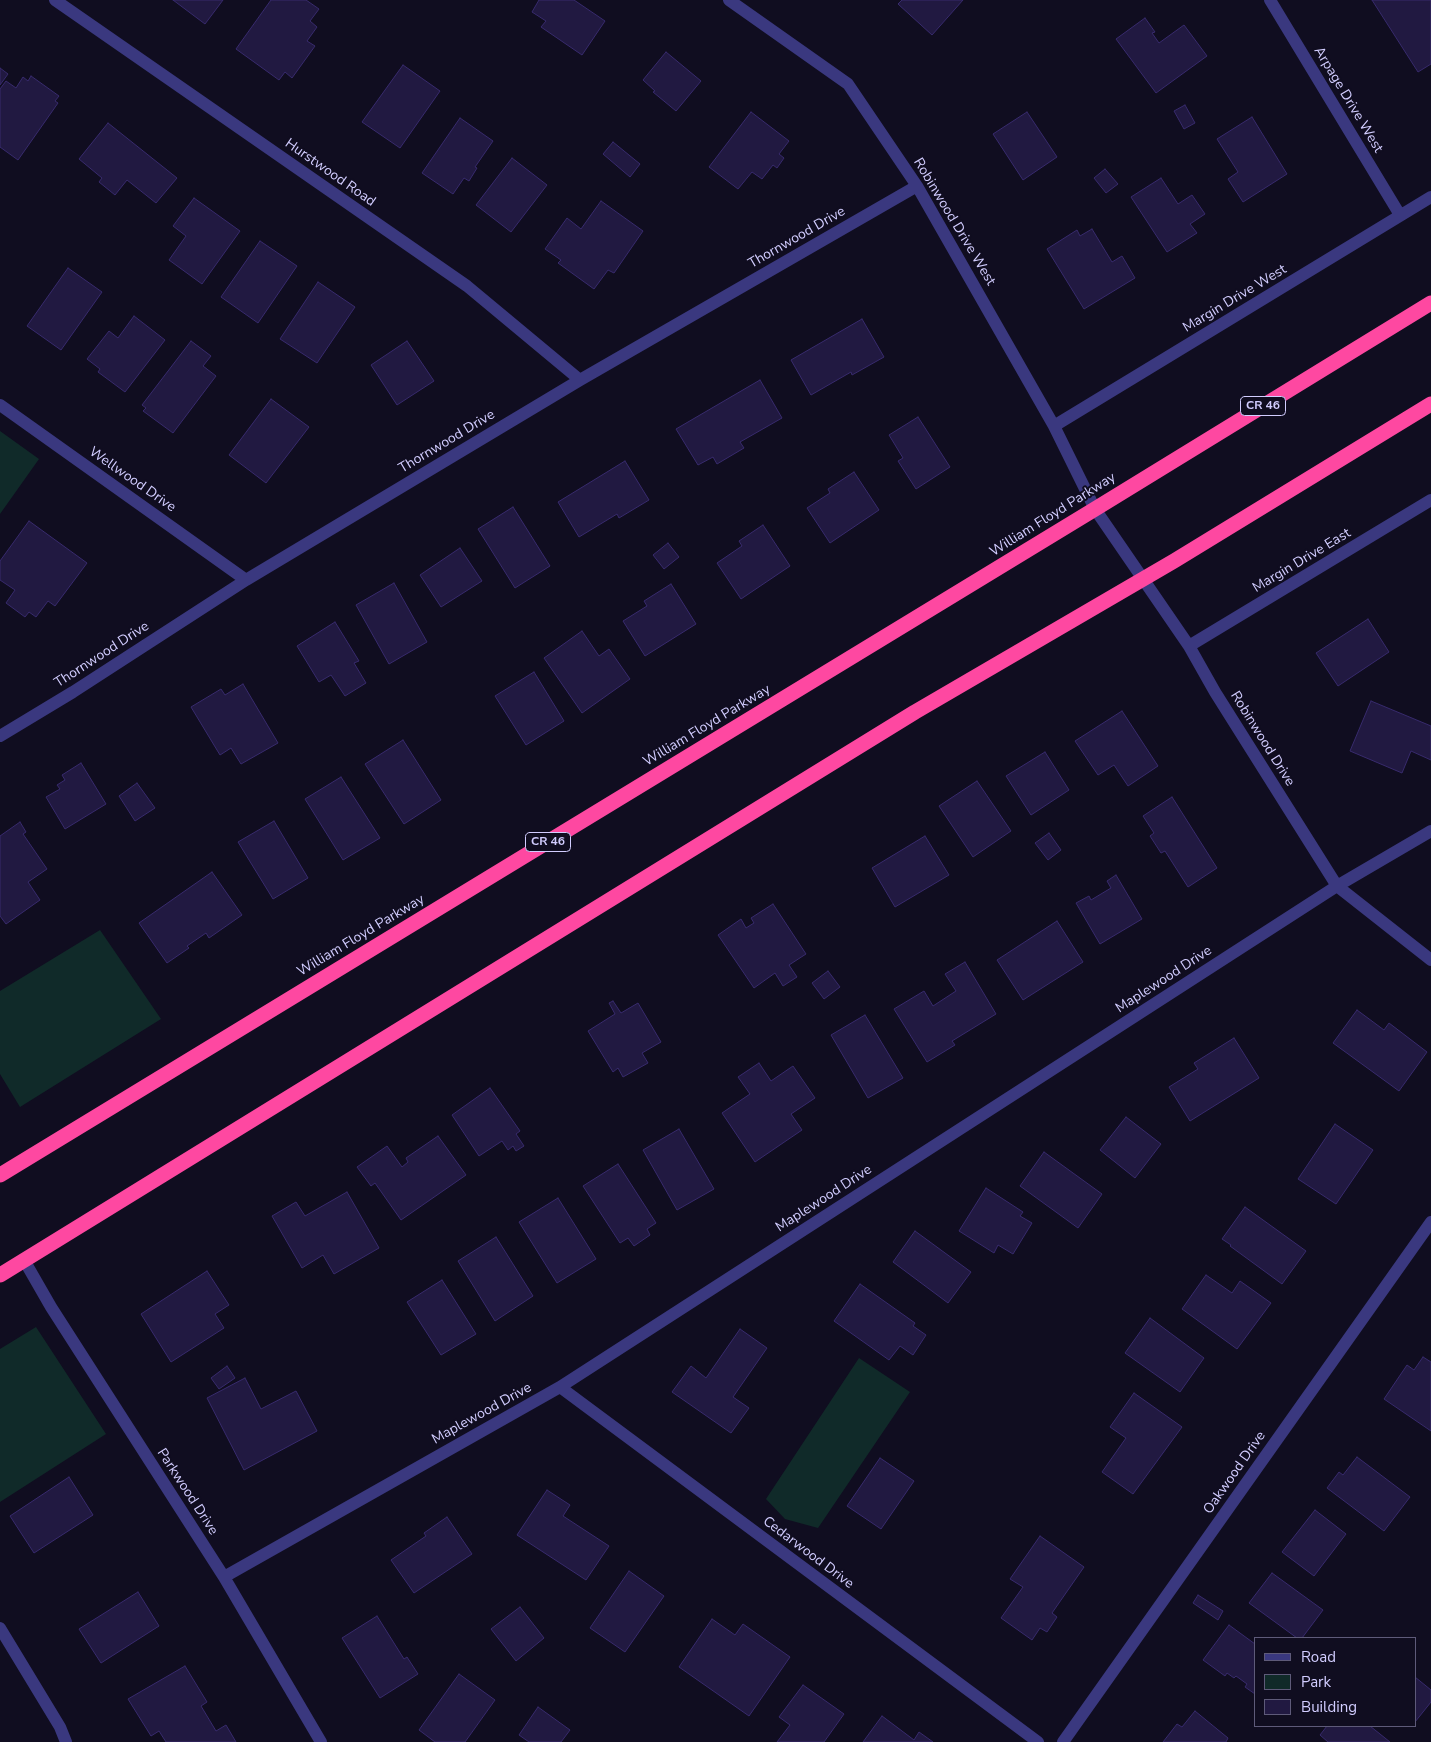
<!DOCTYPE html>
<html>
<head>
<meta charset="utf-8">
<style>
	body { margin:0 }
	#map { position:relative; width:1431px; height:1742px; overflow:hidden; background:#100d20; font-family:"Nunito Sans",sans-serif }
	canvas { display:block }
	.legend { position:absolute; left:1254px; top:1637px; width:162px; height:90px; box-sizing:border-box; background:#100d20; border:1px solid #5e5a79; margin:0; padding:6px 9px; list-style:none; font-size:15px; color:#d2cdff }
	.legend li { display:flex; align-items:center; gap:10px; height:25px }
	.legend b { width:25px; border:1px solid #5e5a79 }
</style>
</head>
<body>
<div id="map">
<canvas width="1431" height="1742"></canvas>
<ul class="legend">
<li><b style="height:6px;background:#3a387f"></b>Road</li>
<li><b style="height:14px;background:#102a29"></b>Park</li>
<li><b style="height:14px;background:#211941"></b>Building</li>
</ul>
</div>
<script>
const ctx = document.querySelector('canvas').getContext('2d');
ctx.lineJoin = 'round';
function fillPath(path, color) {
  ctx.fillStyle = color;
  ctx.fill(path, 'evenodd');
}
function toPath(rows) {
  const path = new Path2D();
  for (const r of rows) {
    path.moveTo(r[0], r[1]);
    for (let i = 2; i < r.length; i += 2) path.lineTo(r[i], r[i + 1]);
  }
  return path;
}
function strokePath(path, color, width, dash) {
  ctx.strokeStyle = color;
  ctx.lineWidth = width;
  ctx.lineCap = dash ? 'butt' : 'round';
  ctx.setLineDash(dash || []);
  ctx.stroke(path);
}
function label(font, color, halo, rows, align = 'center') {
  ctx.font = font + ' "Nunito Sans",sans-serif';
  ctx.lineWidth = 4;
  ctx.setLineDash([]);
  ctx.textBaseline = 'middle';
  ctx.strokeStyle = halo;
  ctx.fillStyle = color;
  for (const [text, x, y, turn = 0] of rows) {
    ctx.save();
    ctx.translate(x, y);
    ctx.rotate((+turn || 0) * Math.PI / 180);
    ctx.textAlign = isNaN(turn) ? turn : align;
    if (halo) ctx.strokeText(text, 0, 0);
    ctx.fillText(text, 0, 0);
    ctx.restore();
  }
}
const green = toPath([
	[0,431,39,459,0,514],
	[100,930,161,1019,20,1107,0,1074,0,991],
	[36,1327,106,1434,0,1502,0,1349],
	[859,1358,910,1392,818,1528,785,1519,766,1499]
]);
const building = toPath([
	[173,0,223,0,205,24,173,0],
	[271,0,306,0,319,9,310,21,317,27,307,41,315,46,292,78,285,72,279,80,236,49,271,0],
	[539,0,574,0,605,21,582,55,541,27,546,21,532,12,539,0],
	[902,0,963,0,932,35,898,4,902,0],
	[1372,0,1431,0,1431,64,1418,72,1372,0],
	[1145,18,1155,32,1152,33,1159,43,1184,25,1207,56,1156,93,1116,39,1145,18],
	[666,52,701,81,676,111,653,92,655,91,643,80,666,52],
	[403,65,440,91,400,148,362,122,403,65],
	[0,68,8,74,0,85,0,68],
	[31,76,59,96,55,101,58,103,18,160,0,147,0,89,6,81,16,88,23,77,28,81,31,76],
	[1185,105,1195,123,1184,129,1174,111,1185,105],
	[751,112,789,141,779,154,784,158,777,168,773,165,762,179,752,172,738,189,709,167,751,112],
	[1027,112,1057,157,1023,180,993,134,1027,112],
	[1252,117,1287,174,1243,202,1228,179,1238,172,1217,139,1252,117],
	[460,118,493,141,475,167,477,168,469,181,464,178,453,194,422,173,460,118],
	[108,123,177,178,156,203,127,180,115,195,99,182,102,178,79,159,108,123],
	[613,142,640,164,630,177,603,154,613,142],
	[512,158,547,185,511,232,476,205,512,158],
	[1105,169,1118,184,1106,193,1094,178,1105,169],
	[1161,178,1178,204,1192,195,1205,214,1190,224,1197,233,1167,252,1131,197,1161,178],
	[194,198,240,231,202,284,169,260,186,236,173,226,194,198],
	[601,201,643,231,614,273,608,270,594,289,558,263,561,260,545,249,567,218,581,229,601,201],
	[1092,229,1112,262,1122,256,1135,278,1084,309,1047,249,1077,230,1080,236,1092,229],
	[260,241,297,266,258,323,221,297,260,241],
	[68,268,102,292,61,350,27,326,68,268],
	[318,282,355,307,317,363,280,339,318,282],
	[134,316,165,340,125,392,98,372,100,369,87,359,109,331,118,338,134,316],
	[862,319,884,357,852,375,851,372,811,395,791,360,862,319],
	[191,341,211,356,203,366,216,376,173,433,143,411,146,408,142,405,191,341],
	[407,341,434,381,397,405,371,365,407,341],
	[760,380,782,418,740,442,744,448,717,464,713,457,698,465,676,429,760,380],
	[271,399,309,427,266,483,229,455,271,399],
	[918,417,950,467,916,489,898,461,903,458,889,435,918,417],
	[625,461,649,500,619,518,617,514,579,537,558,502,625,461],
	[854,472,879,510,830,543,807,508,830,493,828,489,854,472],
	[513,507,550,566,515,588,478,529,513,507],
	[29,521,87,563,55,606,48,601,36,617,29,612,25,617,6,603,15,590,0,580,0,561,29,521],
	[763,525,790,566,741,599,717,563,742,546,739,541,763,525],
	[668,543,679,557,664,569,653,555,668,543],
	[460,548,482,581,441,607,420,575,460,548],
	[394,583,427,642,389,664,356,605,394,583],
	[671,584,696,624,645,656,623,621,647,606,644,601,671,584],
	[1368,619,1389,652,1338,686,1316,653,1368,619],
	[335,622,359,661,354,663,366,683,345,696,331,675,319,682,297,646,335,622],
	[582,631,599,656,609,649,630,679,582,713,544,658,582,631],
	[534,672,564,721,526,745,495,696,534,672],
	[243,684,278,743,241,764,231,748,220,755,191,707,221,689,225,695,243,684],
	[1371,701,1431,726,1431,760,1411,751,1402,773,1350,751,1371,701],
	[1122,711,1158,766,1128,786,1114,765,1098,775,1075,741,1122,711],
	[403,740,441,800,404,824,365,764,403,740],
	[1045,752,1069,790,1031,815,1006,776,1045,752],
	[81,763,106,804,65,829,46,797,60,789,57,785,65,780,62,775,81,763],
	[341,777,380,838,343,860,305,799,341,777],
	[977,781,1011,831,973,857,939,806,977,781],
	[137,783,155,808,135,821,119,796,137,783],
	[1172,797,1217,868,1188,887,1165,851,1161,853,1150,836,1154,833,1143,816,1172,797],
	[274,821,308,878,273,899,238,842,274,821],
	[20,822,26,832,23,834,47,869,28,882,40,900,6,924,0,916,0,836,20,822],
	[1049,833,1061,850,1048,860,1035,843,1049,833],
	[925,836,949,875,895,907,872,868,925,836],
	[212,872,242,915,209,938,206,933,187,946,189,948,167,963,139,923,212,872],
	[1116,875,1142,919,1100,944,1076,903,1089,896,1091,900,1111,888,1107,881,1116,875],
	[773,904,806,954,789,965,797,977,783,986,775,973,754,988,718,935,741,919,746,928,754,923,751,918,773,904],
	[1057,921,1083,962,1023,1000,997,960,1057,921],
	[965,962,996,1014,952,1041,955,1045,927,1062,894,1009,924,991,933,1006,956,991,945,974,965,962],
	[828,971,840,987,824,999,812,983,828,971],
	[613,1001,621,1013,638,1003,661,1042,642,1053,648,1063,623,1077,618,1068,613,1072,588,1031,615,1014,609,1003,613,1001],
	[1357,1010,1384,1030,1389,1023,1427,1052,1399,1091,1333,1043,1357,1010],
	[865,1015,903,1078,868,1098,831,1035,865,1015],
	[1234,1038,1259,1078,1190,1121,1169,1087,1198,1069,1194,1063,1234,1038],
	[759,1063,771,1081,793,1066,815,1098,791,1114,802,1130,755,1162,722,1113,750,1094,738,1077,759,1063],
	[490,1088,520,1131,516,1134,524,1146,516,1151,513,1146,508,1150,502,1141,479,1156,452,1115,490,1088],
	[1126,1117,1161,1144,1135,1178,1100,1150,1126,1117],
	[1335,1124,1373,1150,1336,1204,1298,1179,1335,1124],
	[679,1129,714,1189,677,1210,643,1150,679,1129],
	[438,1136,466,1175,401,1220,375,1183,371,1186,357,1167,387,1146,402,1167,408,1162,406,1158,438,1136],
	[1044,1152,1102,1194,1078,1228,1020,1186,1044,1152],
	[618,1164,656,1223,647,1229,650,1235,634,1246,628,1238,620,1243,583,1186,618,1164],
	[986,1188,1023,1212,1020,1216,1032,1223,1013,1254,998,1245,994,1253,959,1231,986,1188],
	[347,1192,379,1248,334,1274,323,1255,302,1268,272,1216,296,1202,305,1216,347,1192],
	[558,1198,596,1259,557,1283,519,1222,558,1198],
	[1245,1207,1306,1251,1282,1284,1230,1246,1231,1245,1222,1239,1245,1207],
	[915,1231,971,1272,948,1303,893,1262,915,1231],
	[496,1237,533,1296,495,1321,458,1261,496,1237],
	[207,1271,229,1305,215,1314,224,1328,171,1362,141,1314,207,1271],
	[1206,1275,1232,1293,1240,1281,1271,1303,1237,1349,1182,1309,1206,1275],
	[442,1280,476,1334,441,1355,407,1302,442,1280],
	[860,1284,915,1323,913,1326,926,1335,913,1355,900,1346,889,1360,834,1321,860,1284],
	[1150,1318,1204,1358,1180,1392,1125,1353,1150,1318],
	[740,1329,767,1348,733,1397,749,1408,731,1433,672,1392,691,1366,706,1378,740,1329],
	[1423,1357,1431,1362,1431,1431,1384,1399,1407,1365,1414,1370,1423,1357],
	[227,1366,235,1378,219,1389,211,1378,227,1366],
	[245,1378,261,1409,296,1391,317,1431,244,1470,207,1398,245,1378],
	[1134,1393,1182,1427,1133,1494,1102,1472,1126,1438,1110,1427,1134,1393],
	[1357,1457,1410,1497,1384,1531,1327,1488,1339,1472,1343,1475,1357,1457],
	[880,1458,914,1481,881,1529,847,1506,880,1458],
	[69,1477,93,1515,34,1553,10,1516,69,1477],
	[547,1490,570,1505,563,1516,609,1546,586,1580,517,1535,547,1490],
	[1315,1510,1346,1534,1314,1576,1282,1552,1315,1510],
	[447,1517,472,1554,414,1593,391,1560,426,1536,424,1533,447,1517],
	[1040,1536,1084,1567,1052,1613,1057,1617,1047,1632,1040,1628,1032,1640,1001,1618,1023,1587,1010,1579,1040,1536],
	[629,1571,664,1596,625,1652,590,1628,629,1571],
	[1272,1573,1323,1610,1302,1638,1297,1638,1249,1603,1272,1573],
	[138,1592,159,1626,101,1663,79,1629,138,1592],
	[1198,1595,1223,1611,1218,1620,1193,1603,1198,1595],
	[520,1607,544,1638,516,1661,491,1629,520,1607],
	[377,1616,404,1659,407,1657,418,1674,380,1698,342,1638,377,1616],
	[712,1619,735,1635,743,1624,790,1657,749,1716,679,1667,712,1619],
	[1229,1625,1255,1644,1255,1694,1245,1687,1247,1684,1236,1676,1234,1678,1227,1673,1225,1676,1203,1660,1229,1625],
	[185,1666,207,1702,201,1706,216,1731,226,1725,236,1742,166,1742,159,1731,151,1736,128,1699,185,1666],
	[459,1674,495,1700,465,1742,435,1742,419,1730,459,1674],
	[1415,1677,1431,1690,1431,1702,1415,1722,1415,1677],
	[803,1685,844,1714,824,1742,777,1742,790,1725,779,1717,803,1685],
	[538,1707,570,1730,561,1742,529,1742,519,1735,538,1707],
	[1195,1711,1228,1738,1226,1742,1163,1742,1177,1724,1182,1727,1195,1711],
	[882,1716,914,1740,919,1732,933,1742,863,1742,882,1716],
	[1327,1726,1370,1726,1390,1742,1328,1742,1320,1735,1327,1726]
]);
const lane = toPath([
	[0,1628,60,1727,66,1742]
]);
const street = toPath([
	[55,0,467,286,580,380],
	[729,0,848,84,917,186,1054,426,1095,509,1189,646,1215,692,1337,886,1431,960],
	[1270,0,1400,215],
	[0,405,246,580],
	[1054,426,1431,197],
	[1189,646,1431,500],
	[0,736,73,692,246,580,580,380,917,186],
	[24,1260,51,1307,224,1577,321,1742],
	[560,1387,1038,1742],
	[224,1577,560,1387,1337,886,1431,831],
	[1063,1742,1431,1222]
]);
const highway = toPath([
	[0,1175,1095,509,1431,303],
	[0,1275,915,712,1174,561,1431,404]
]);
const shields = [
	[1263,406,45],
	[548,842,45]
];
const shieldNames = [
	["CR 46",1263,406],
	["CR 46",548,842]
];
const streetNames = [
	["Arpage Drive West",1348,100,59],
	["Hurstwood Road",330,173,35],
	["Robinwood Drive West",954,222,59],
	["Thornwood Drive",797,238,-30],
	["Margin Drive West",1235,299,-31],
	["Thornwood Drive",447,442,-31],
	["Wellwood Drive",132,480,35],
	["William Floyd Parkway",1053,515,-32],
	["Margin Drive East",1302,561,-31],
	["Thornwood Drive",102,655,-33],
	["William Floyd Parkway",707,726,-31],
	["Robinwood Drive",1262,739,58],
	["William Floyd Parkway",361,936,-31],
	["Maplewood Drive",1164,980,-33],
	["Maplewood Drive",824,1199,-33],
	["Maplewood Drive",482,1414,-29],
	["Oakwood Drive",1235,1473,-55],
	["Parkwood Drive",187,1492,57],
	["Cedarwood Drive",808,1553,37]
];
fillPath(green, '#102a29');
fillPath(building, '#211941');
strokePath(building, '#382b6d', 1);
strokePath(lane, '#3a387f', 12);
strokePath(street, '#3a387f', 12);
strokePath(highway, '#fe48a1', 15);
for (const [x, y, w] of shields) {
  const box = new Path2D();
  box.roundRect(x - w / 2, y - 9.5, w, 19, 4);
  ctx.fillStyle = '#100d20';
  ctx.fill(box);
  strokePath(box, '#d2cdff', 1);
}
label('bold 12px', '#d2cdff', null, shieldNames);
label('14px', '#d2cdff', '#100d20', streetNames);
</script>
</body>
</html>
